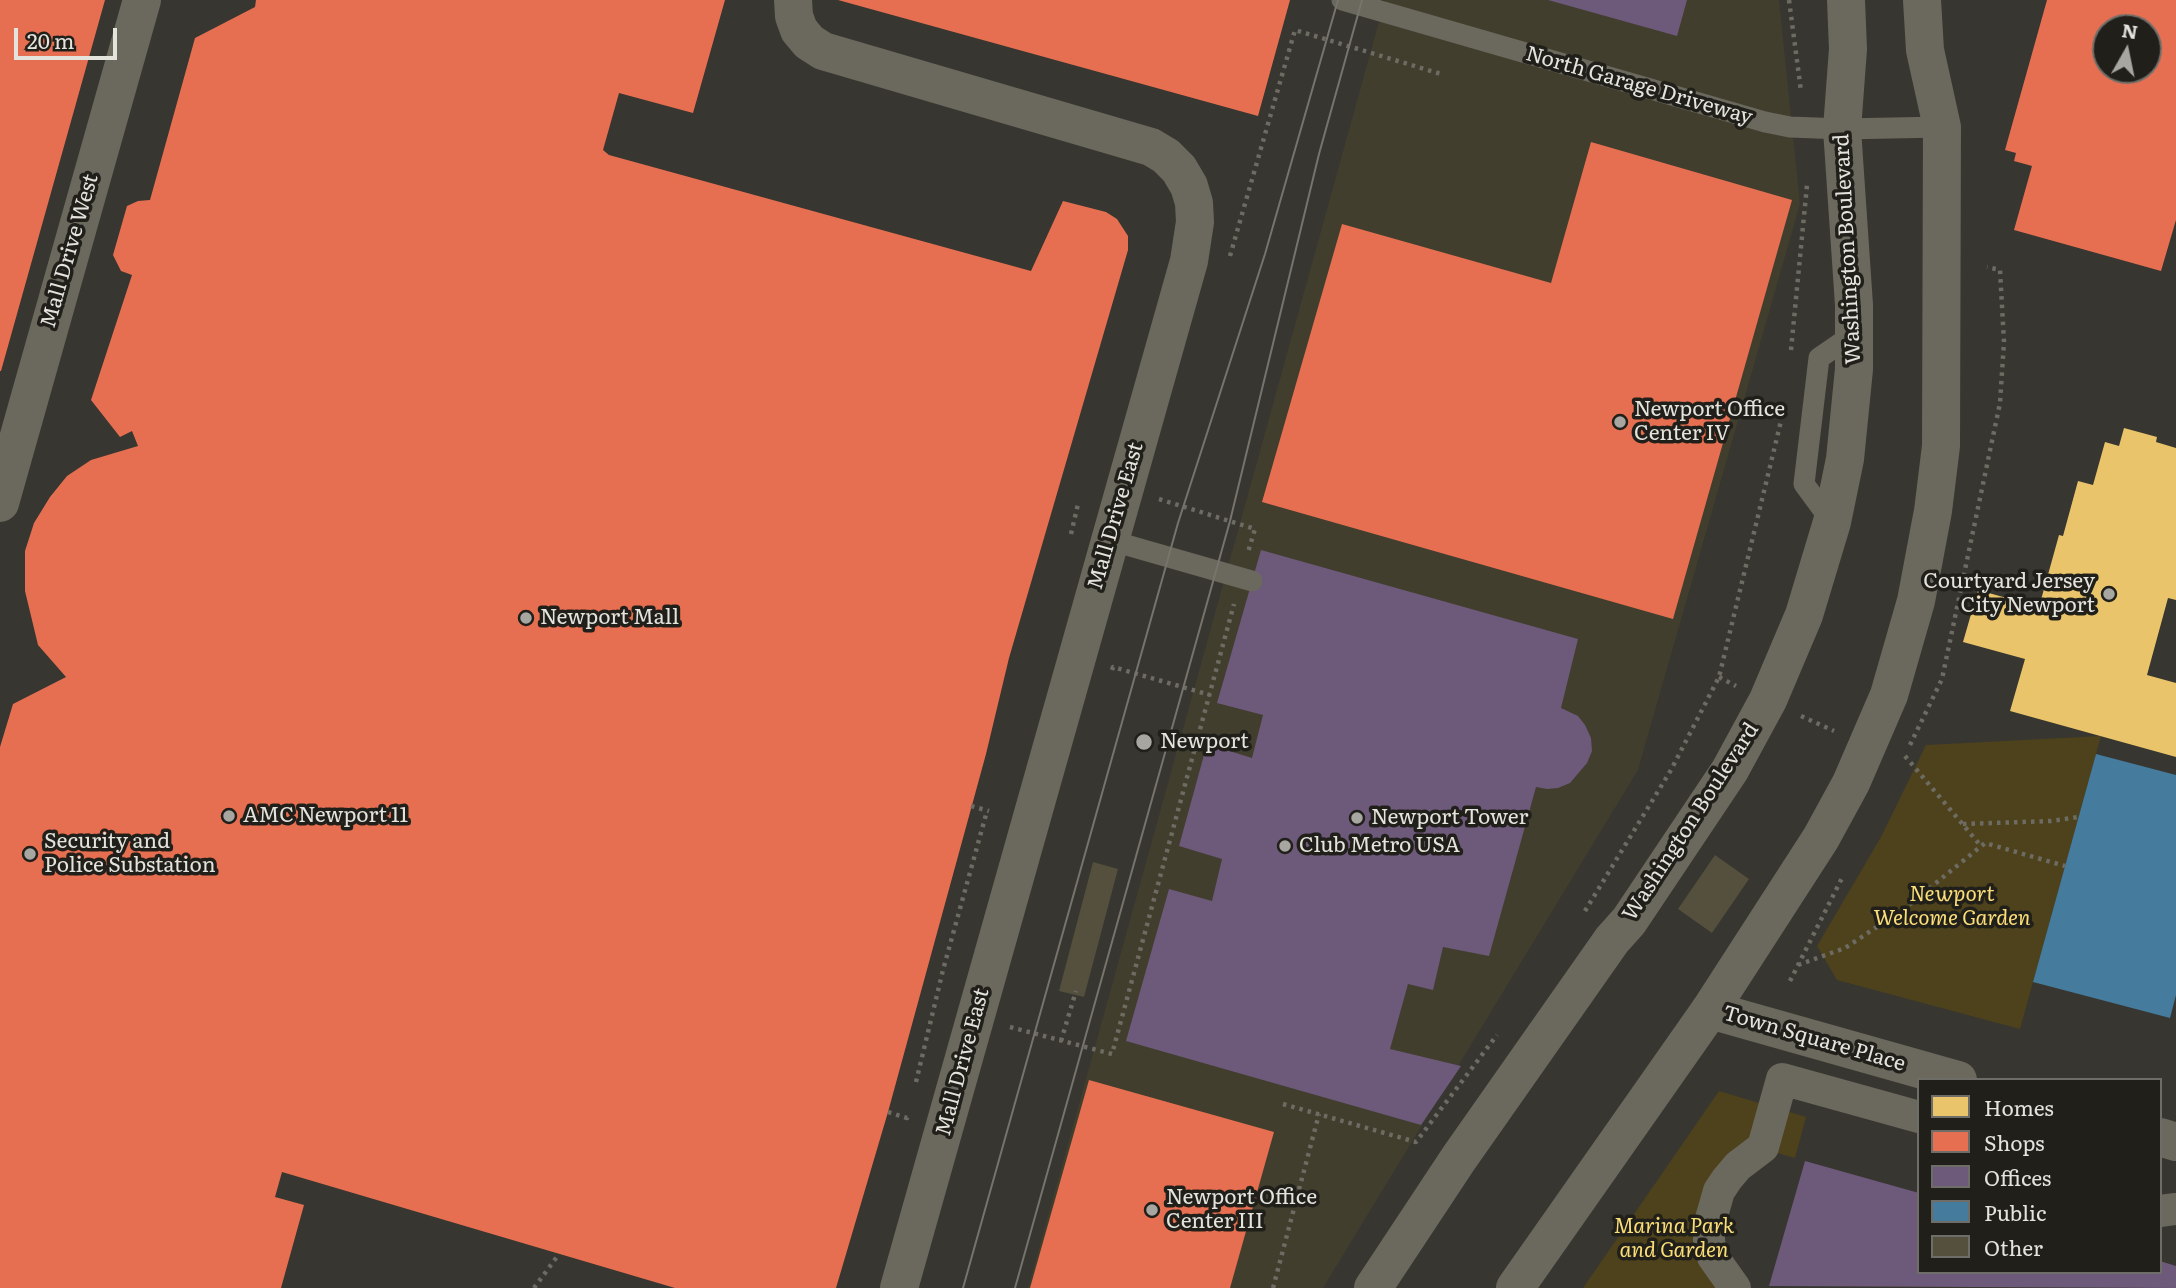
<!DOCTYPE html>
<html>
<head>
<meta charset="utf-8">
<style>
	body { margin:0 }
	#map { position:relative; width:2176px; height:1288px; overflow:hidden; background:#373630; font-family:Literata,serif }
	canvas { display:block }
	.legend { position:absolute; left:1917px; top:1078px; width:245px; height:196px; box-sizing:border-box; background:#201f1a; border:2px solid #6e6d68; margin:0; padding:9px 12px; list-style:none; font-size:21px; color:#e4e3dc }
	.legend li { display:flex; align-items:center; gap:14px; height:35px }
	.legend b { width:35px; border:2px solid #6e6d68 }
	.north { position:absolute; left:2092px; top:14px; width:70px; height:70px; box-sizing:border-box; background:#201f1a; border:2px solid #6e6d68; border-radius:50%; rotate:9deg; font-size:19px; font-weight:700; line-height:28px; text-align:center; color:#e4e3dc }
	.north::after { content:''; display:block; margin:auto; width:24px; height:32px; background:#a7a6a0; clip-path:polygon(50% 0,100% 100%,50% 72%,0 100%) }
	.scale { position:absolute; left:14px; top:28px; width:103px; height:32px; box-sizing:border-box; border:4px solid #e4e3dc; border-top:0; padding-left:9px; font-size:21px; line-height:24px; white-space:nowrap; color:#e4e3dc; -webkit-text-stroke:5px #201f1a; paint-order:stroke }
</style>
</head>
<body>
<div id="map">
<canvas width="2176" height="1288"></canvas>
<ul class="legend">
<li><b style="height:19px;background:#e9c46a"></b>Homes</li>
<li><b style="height:19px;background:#e76f51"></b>Shops</li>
<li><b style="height:19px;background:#6d597a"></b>Offices</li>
<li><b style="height:19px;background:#457b9d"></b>Public</li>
<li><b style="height:19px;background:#54503d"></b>Other</li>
</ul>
<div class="north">N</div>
<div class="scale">20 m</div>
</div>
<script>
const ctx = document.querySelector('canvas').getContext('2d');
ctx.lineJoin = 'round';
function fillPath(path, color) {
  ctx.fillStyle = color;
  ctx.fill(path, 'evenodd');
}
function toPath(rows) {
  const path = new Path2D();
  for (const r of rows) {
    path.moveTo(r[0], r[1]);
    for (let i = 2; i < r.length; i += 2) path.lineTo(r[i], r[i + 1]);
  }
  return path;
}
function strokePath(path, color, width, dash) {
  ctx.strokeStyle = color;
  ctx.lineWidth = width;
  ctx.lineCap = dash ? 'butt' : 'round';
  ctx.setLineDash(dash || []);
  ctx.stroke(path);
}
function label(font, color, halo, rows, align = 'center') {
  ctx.font = font + ' Literata,serif';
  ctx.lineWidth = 7;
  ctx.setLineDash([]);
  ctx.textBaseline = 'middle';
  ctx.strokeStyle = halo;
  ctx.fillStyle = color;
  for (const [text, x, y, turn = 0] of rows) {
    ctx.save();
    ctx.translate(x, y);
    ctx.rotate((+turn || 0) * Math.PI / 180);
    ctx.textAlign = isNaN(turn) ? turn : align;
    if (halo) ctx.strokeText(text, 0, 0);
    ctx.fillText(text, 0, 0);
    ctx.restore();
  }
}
const built = toPath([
	[1385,0,1779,0,1800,204,1638,770,1323,1288,1028,1288]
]);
const green = toPath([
	[2101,736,2020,1029,1837,980,1817,946,1881,837,1926,745],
	[1719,1091,1806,1117,1795,1158,1777,1153,1741,1182,1720,1225,1723,1252,1747,1288,1583,1288]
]);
const homes = toPath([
	[2124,428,2157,437,2156,442,2176,448,2176,600,2168,598,2147,675,2176,683,2176,757,2010,711,2025,659,1963,642,1978,590,2039,607,2059,535,2063,536,2078,481,2093,485,2105,442,2119,446]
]);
const shops = toPath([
	[0,0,105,0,1,371,0,371],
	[256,0,725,0,693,113,619,93,603,150,609,155,1031,271,1063,201,1106,212,1117,219,1128,236,1128,250,1009,658,986,754,888,1112,836,1288,675,1288,282,1172,275,1197,304,1205,281,1288,0,1288,0,747,13,704,66,677,38,645,25,591,25,551,34,523,50,497,67,476,91,460,138,446,132,431,120,437,91,400,132,275,121,271,113,255,127,206,138,201,150,200,195,38,255,7],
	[838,0,1290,0,1258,116],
	[2047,0,2176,0,2176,220,2161,271,2014,230,2032,166,2014,161,2016,153,2005,150],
	[2106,28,2148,28,2148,70,2106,70],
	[1591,142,1792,200,1673,619,1262,502,1342,224,1551,283],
	[1089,1080,1274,1132,1230,1288,1030,1288]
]);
const offices = toPath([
	[1548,0,1687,0,1677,36],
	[1261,550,1578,639,1561,708,1578,716,1585,725,1591,738,1592,751,1587,763,1570,783,1558,788,1547,789,1536,787,1489,956,1443,947,1433,990,1408,984,1390,1049,1461,1066,1421,1125,1126,1041,1169,889,1212,901,1222,859,1179,846,1207,744,1252,758,1263,715,1217,703],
	[1805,1161,1919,1193,1919,1272,2160,1272,2160,1261,2176,1266,2176,1288,1769,1286]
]);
const public = toPath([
	[2096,754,2176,775,2176,995,2170,1018,2033,982]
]);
const building = toPath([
	[1715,855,1749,879,1712,933,1678,909],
	[1093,862,1118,869,1084,997,1059,991]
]);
const path = toPath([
	[1789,0,1801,91],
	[1230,256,1295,30,1441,74],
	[1791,350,1807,185],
	[1159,499,1255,529,1248,552],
	[1071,534,1078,504],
	[1112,670,1113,667,1210,695],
	[1719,677,1736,686],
	[1801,716,1834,731],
	[1910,745,1942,679,2000,403,2004,342,2000,270,1987,267],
	[1905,756,1981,846],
	[971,806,989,811],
	[1963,824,2051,821,2079,817],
	[1585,911,1671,770,1719,677,1781,421],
	[1798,965,1845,948,1904,909,1985,843,2065,866],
	[1790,981,1842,878],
	[1010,1027,1112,1054,1234,604],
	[1061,1041,1076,991],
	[916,1082,943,970,987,811],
	[1283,1104,1416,1142,1497,1035],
	[888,1112,907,1118,908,1114],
	[534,1288,559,1254],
	[1273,1288,1319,1114]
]);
const service = toPath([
	[1342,0,1765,122,1790,127,1842,129,1942,127],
	[1832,522,1804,484,1819,358,1854,334],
	[1109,540,1252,581]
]);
const pedestrian = toPath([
	[2160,1211,2176,1209],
	[1735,1288,1713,1257,1709,1242,1709,1226,1719,1191,1727,1179,1738,1166,1763,1147,1782,1079,1919,1117]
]);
const minor = toPath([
	[793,0,794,16,799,30,809,42,823,51,1151,147,1166,156,1179,169,1189,186,1194,203,1195,222,1189,261,899,1288],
	[0,503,142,0],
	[1710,1010,1958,1080],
	[2160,1137,2176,1142]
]);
const tertiary = toPath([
	[1373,1288,1459,1158,1612,940,1629,921,1730,770,1768,700,1804,615,1832,522,1845,459,1854,369,1854,305,1842,129,1848,49,1846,0],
	[1515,1288,1710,1010,1821,838,1851,783,1889,695,1916,601,1933,511,1941,446,1942,127,1925,50,1922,0]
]);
const tram = toPath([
	[963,1288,1178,523,1265,254,1338,0],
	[1015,1288,1230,521,1319,154,1362,0]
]);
const markers = [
	[1620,422,7,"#a7a6a0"],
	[2109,594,7,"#a7a6a0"],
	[526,618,7,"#a7a6a0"],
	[1144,742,9,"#a7a6a0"],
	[229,816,7,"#a7a6a0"],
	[1357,818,7,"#a7a6a0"],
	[1285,846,7,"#a7a6a0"],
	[30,854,7,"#a7a6a0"],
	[1152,1210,7,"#a7a6a0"]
];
const streetNames = [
	["North Garage Driveway",1639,86,16],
	["Washington Boulevard",1848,249,-93],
	["Mall Drive West",70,251,-74],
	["Mall Drive East",1116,516,-74],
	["Washington Boulevard",1691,822,-57],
	["Town Square Place",1814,1039,16],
	["Mall Drive East",963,1062,-75]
];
const poiNames = [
	["Newport Office",1634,410],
	["Center IV",1634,434],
	["Courtyard Jersey",2095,582,"right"],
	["City Newport",2095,606,"right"],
	["Newport Mall",540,618],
	["Newport",1160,742],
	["AMC Newport 11",243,816],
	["Newport Tower",1371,818],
	["Security and",44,842],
	["Police Substation",44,866],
	["Club Metro USA",1299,846],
	["Newport Office",1166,1198],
	["Center III",1166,1222]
];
const parkNames = [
	["Newport",1952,895],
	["Welcome Garden",1952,919],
	["Marina Park",1674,1227],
	["and Garden",1674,1251]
];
fillPath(built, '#413e2e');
fillPath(green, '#4d421c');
fillPath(homes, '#e9c46a');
fillPath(shops, '#e76f51');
fillPath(offices, '#6d597a');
fillPath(public, '#457b9d');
fillPath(building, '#54503d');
strokePath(path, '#6d6b62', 4.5, [3.5, 5]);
strokePath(service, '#6b695d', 21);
strokePath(pedestrian, '#6b695d', 32);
strokePath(minor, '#6b695d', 38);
strokePath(tertiary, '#6b695d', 38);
strokePath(tram, '#76746c', 2);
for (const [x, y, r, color] of markers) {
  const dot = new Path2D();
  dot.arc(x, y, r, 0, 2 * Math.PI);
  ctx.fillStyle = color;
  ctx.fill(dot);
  strokePath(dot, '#201f1a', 2.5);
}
label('21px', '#e4e3dc', '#201f1a', streetNames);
label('21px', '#e4e3dc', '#201f1a', poiNames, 'left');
label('italic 21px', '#fbde78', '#201f1a', parkNames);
</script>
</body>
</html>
